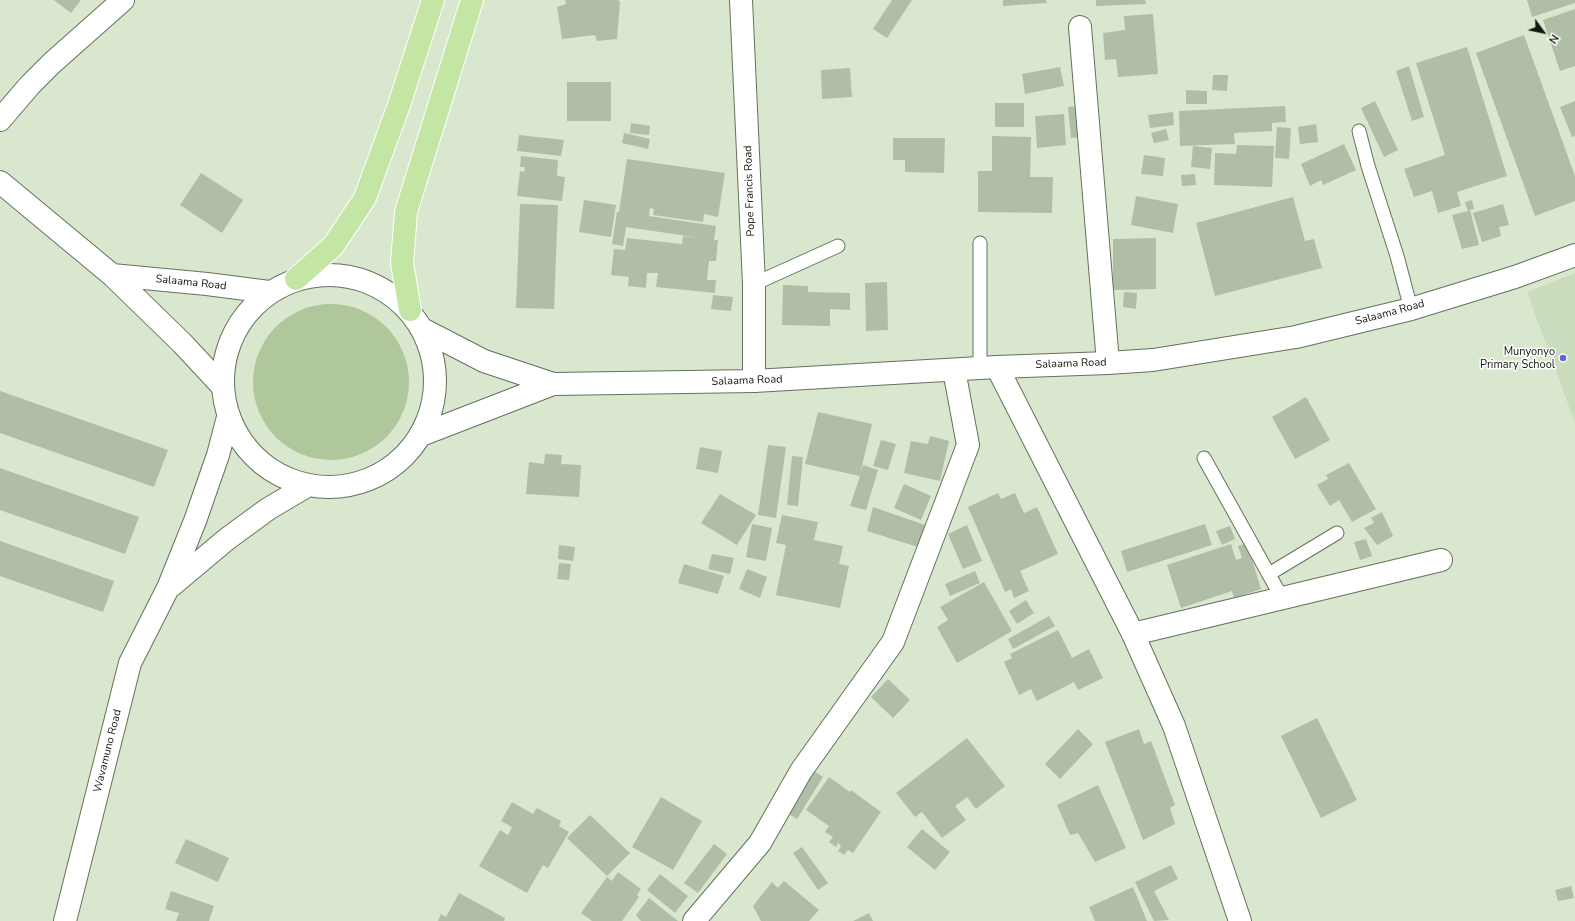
<!DOCTYPE html>
<html>
<head>
<meta charset="utf-8">
<style>
	body { margin:0 }
	#map { position:relative; width:1575px; height:921px; overflow:hidden; background:#dae7cf; font-family:"Nunito Sans",sans-serif }
	canvas { display:block }
	.north { position:absolute; left:1523px; top:12px; width:40px; height:40px; -webkit-text-stroke:3px #fff; paint-order:stroke; rotate:123deg; font-size:11px; font-weight:700; line-height:16px; text-align:center; color:#12160e }
	.north::after { content:''; display:block; margin:auto; width:14px; height:18px; background:#12160e; clip-path:polygon(50% 0,100% 100%,50% 72%,0 100%) }
</style>
</head>
<body>
<div id="map">
<canvas width="1575" height="921"></canvas>
<div class="north">N</div>
</div>
<script>
const ctx = document.querySelector('canvas').getContext('2d');
ctx.lineJoin = 'round';
function fillPath(path, color) {
  ctx.fillStyle = color;
  ctx.fill(path, 'evenodd');
}
function toPath(rows) {
  const path = new Path2D();
  for (const r of rows) {
    if (r.length === 3) {
      path.moveTo(r[0] + r[2], r[1]);
      path.arc(r[0], r[1], r[2], 0, 2 * Math.PI);
      continue;
    }
    path.moveTo(r[0], r[1]);
    for (let i = 2; i < r.length; i += 2) path.lineTo(r[i], r[i + 1]);
  }
  return path;
}
function strokePath(path, color, width, dash) {
  ctx.strokeStyle = color;
  ctx.lineWidth = width;
  ctx.lineCap = dash ? 'butt' : 'round';
  ctx.setLineDash(dash || []);
  ctx.stroke(path);
}
function label(font, color, halo, rows, align = 'center') {
  ctx.font = font + ' "Nunito Sans",sans-serif';
  ctx.lineWidth = 3;
  ctx.setLineDash([]);
  ctx.textBaseline = 'middle';
  ctx.strokeStyle = halo;
  ctx.fillStyle = color;
  for (const [text, x, y, turn = 0] of rows) {
    ctx.save();
    ctx.translate(x, y);
    ctx.rotate((+turn || 0) * Math.PI / 180);
    ctx.textAlign = isNaN(turn) ? turn : align;
    if (halo) ctx.strokeText(text, 0, 0);
    ctx.fillText(text, 0, 0);
    ctx.restore();
  }
}
const built = toPath([
	[1575,273,1575,423,1527,292]
]);
const green = toPath([
	[331,382,78]
]);
const building = toPath([
	[54,0,81,0,71,13],
	[565,0,618,0,620,2,617,39,597,41,595,35,562,39,557,7,566,4],
	[892,0,912,0,887,38,873,29],
	[1003,0,1046,0,1047,3,1003,6],
	[1096,0,1145,0,1146,4,1096,6],
	[1527,0,1575,0,1575,3,1532,17],
	[1575,9,1575,66,1560,71,1543,20],
	[1153,14,1158,74,1118,77,1116,59,1105,60,1103,33,1125,30,1124,16],
	[1524,35,1575,176,1575,201,1535,216,1476,53],
	[1467,47,1507,176,1457,192,1461,206,1438,213,1432,191,1414,197,1404,169,1445,155,1416,63],
	[1409,66,1424,117,1412,121,1396,71],
	[1060,67,1064,86,1025,94,1022,74],
	[850,68,852,97,822,99,821,70],
	[1213,75,1228,75,1227,91,1212,90],
	[567,82,611,82,611,121,567,121],
	[1186,90,1207,91,1207,104,1186,104],
	[1375,101,1398,150,1384,157,1361,108],
	[1575,101,1575,136,1572,137,1560,107],
	[995,103,1024,103,1024,127,995,127],
	[1080,106,1083,137,1071,138,1068,107],
	[1285,106,1286,122,1272,123,1272,131,1234,133,1235,144,1180,146,1179,111],
	[1173,112,1174,125,1150,128,1148,115],
	[1064,114,1066,145,1037,148,1035,116],
	[631,123,650,126,649,135,630,133],
	[1316,124,1318,142,1300,144,1298,127],
	[1277,127,1291,128,1289,159,1275,158],
	[1166,129,1169,140,1154,143,1151,133],
	[624,133,650,139,648,149,622,143],
	[519,135,564,140,561,156,517,151],
	[992,136,1031,137,1030,177,1053,177,1052,213,978,212,978,171,992,171],
	[893,138,945,138,944,173,905,172,905,160,893,160],
	[1344,144,1356,170,1323,185,1321,180,1310,186,1301,164],
	[1237,145,1274,146,1272,187,1214,185,1215,153,1236,154],
	[1193,146,1212,148,1210,169,1191,167],
	[1144,155,1165,158,1163,176,1141,174],
	[521,156,558,160,557,176,565,177,562,201,517,196,520,171,524,172,525,167,520,167],
	[627,159,725,173,718,217,704,214,703,222,653,215,654,209,650,208,649,216,716,226,714,240,718,240,716,261,709,261,707,280,716,280,715,293,656,287,658,273,647,273,646,288,628,286,629,277,611,275,614,249,625,250,627,238,682,244,683,236,701,238,626,227,623,246,612,244,617,212,619,212],
	[201,173,243,200,222,233,180,205],
	[1195,174,1196,185,1182,186,1181,175],
	[1136,196,1178,204,1173,233,1131,225],
	[1293,197,1305,241,1314,239,1322,268,1215,296,1196,223],
	[584,200,616,205,611,237,579,232],
	[1472,200,1474,209,1470,210,1479,245,1462,249,1452,215,1468,211,1465,202],
	[520,204,558,205,554,309,516,308],
	[1503,204,1509,225,1499,227,1501,236,1482,242,1473,213],
	[1156,238,1156,289,1113,290,1113,239],
	[887,282,888,330,866,331,865,283],
	[783,285,808,286,808,292,850,293,850,310,830,309,830,326,782,325],
	[1124,292,1137,293,1136,309,1123,307],
	[713,295,733,297,731,311,711,309],
	[0,391,168,450,154,487,0,433],
	[1306,397,1330,440,1295,459,1272,417],
	[818,412,872,424,860,474,863,465,878,470,866,510,850,506,860,476,805,464],
	[930,436,949,441,940,481,904,473,911,441,928,444],
	[881,440,896,444,888,470,873,466],
	[768,445,786,447,776,518,758,515],
	[700,447,722,451,718,473,696,469],
	[545,454,562,455,561,464,581,465,579,497,526,494,529,462,544,464],
	[792,456,803,457,798,506,787,505],
	[1349,463,1376,509,1352,522,1339,500,1330,506,1317,485,1328,479,1326,475],
	[0,468,139,517,125,554,0,510],
	[904,484,931,496,921,520,894,508],
	[998,493,1001,499,1015,493,1024,513,1037,507,1058,554,1020,571,1029,591,1014,598,1011,589,1005,592,968,507],
	[720,494,756,515,737,545,701,523],
	[873,507,928,526,921,548,867,531],
	[1382,512,1393,536,1377,545,1364,528,1374,523,1371,518],
	[782,515,818,522,814,540,843,546,839,564,849,566,840,608,776,595,786,545,776,543],
	[752,524,772,528,766,561,746,557],
	[1205,524,1212,545,1127,572,1121,551],
	[967,525,982,561,963,569,948,534],
	[1230,526,1235,539,1222,545,1216,531],
	[1366,539,1372,556,1360,560,1354,542],
	[0,541,114,581,103,612,0,576],
	[1247,543,1261,589,1234,598,1232,591,1181,608,1167,565,1231,544,1236,560,1242,558,1238,546],
	[559,545,575,547,573,561,558,559],
	[712,554,734,558,730,574,708,569],
	[559,563,571,564,569,580,557,579],
	[684,564,724,576,718,594,678,583],
	[747,569,767,577,760,598,739,589],
	[975,571,980,583,950,596,945,584],
	[984,582,1012,631,957,663,937,627,948,620,940,607],
	[1026,600,1034,613,1017,624,1009,611],
	[1049,616,1055,626,1013,649,1008,639],
	[1058,630,1072,658,1089,649,1103,678,1078,690,1074,682,1037,701,1031,689,1019,695,1004,662,1012,658,1010,654],
	[888,679,910,700,893,718,871,697],
	[1317,718,1357,800,1321,818,1281,736],
	[1078,729,1093,744,1060,779,1045,764],
	[1139,729,1144,744,1151,741,1175,805,1170,808,1175,824,1143,840,1105,742],
	[967,738,1005,786,976,809,967,797,955,806,966,820,942,838,922,812,915,817,896,793],
	[814,771,823,777,797,819,787,813],
	[829,777,850,792,851,790,881,812,853,853,848,850,844,855,838,851,841,846,838,843,836,847,829,842,833,837,825,832,829,826,806,810],
	[1098,785,1126,848,1095,862,1078,833,1070,835,1057,805],
	[661,797,702,821,673,870,632,847],
	[512,802,533,814,537,808,561,821,559,826,569,832,548,868,543,865,527,893,479,866,500,830,508,835,512,827,501,821],
	[590,815,630,853,607,876,567,838],
	[922,829,950,852,935,870,907,847],
	[186,839,229,858,218,882,175,863],
	[714,844,727,854,698,893,684,883],
	[802,847,828,883,818,890,793,853],
	[1171,865,1178,879,1154,891,1169,920,1154,921,1135,882],
	[618,872,641,889,637,895,639,897,622,921,592,921,581,913,607,877,612,881],
	[660,874,688,896,675,913,647,890],
	[784,881,819,910,809,921,761,921,753,906,772,882,778,888],
	[1571,886,1574,898,1558,901,1555,890],
	[1133,887,1147,921,1095,921,1089,907],
	[171,891,214,906,209,921,176,921,179,913,165,909],
	[459,893,505,918,504,921,438,921,441,914,446,917],
	[649,898,678,921,641,921,636,915],
	[869,913,873,921,853,921]
]);
const service = toPath([
	[1359,131,1368,166,1397,256,1411,309],
	[980,243,980,368],
	[754,284,838,246],
	[1204,458,1282,598],
	[1269,574,1337,533]
]);
const minor = toPath([
	[741,0,754,284,754,381],
	[1080,27,1108,363],
	[0,120,30,85,52,63,123,0],
	[1133,634,1441,560],
	[694,921,760,843,801,771,893,642,968,445,954,370]
]);
const tertiary = toPath([
	[0,182,112,275,182,343,223,387],
	[112,275,207,284,269,292],
	[997,367,1133,634,1174,726,1240,921]
]);
const secondary = toPath([
	[329,381,106],
	[424,330,484,361,553,384,754,381,997,367,1108,363,1153,360,1296,337,1411,309,1515,277,1575,255],
	[421,435,553,384],
	[171,586,227,539,268,509,307,486],
	[65,921,130,663,168,588,195,521,218,455,228,417]
]);
const trunk = toPath([
	[296,279,333,246,365,198,399,105,433,0],
	[410,310,402,263,406,212,472,0]
]);
const markers = [
	[1563,358,4,"#6763dc"]
];
const streetNames = [
	["Pope Francis Road",750,191,-92],
	["Salaama Road",191,283,6],
	["Salaama Road",1390,313,-15],
	["Salaama Road",1071,364,-2],
	["Salaama Road",747,381,-2],
	["Wavamuno Road",108,751,-76]
];
const poiNames = [
	["Munyonyo",1555,352],
	["Primary School",1555,365]
];
fillPath(built, '#cbdcbd');
fillPath(green, '#afc79a');
fillPath(building, '#b1bea7');
strokePath(service, '#65715c', 15);
strokePath(minor, '#65715c', 24);
strokePath(tertiary, '#65715c', 24);
strokePath(secondary, '#65715c', 24);
strokePath(trunk, '#fff', 24);
strokePath(service, '#fff', 13);
strokePath(minor, '#fff', 22);
strokePath(tertiary, '#fff', 22);
strokePath(secondary, '#fff', 22);
strokePath(trunk, '#c4e6a4', 22);
for (const [x, y, r, color] of markers) {
  const dot = new Path2D();
  dot.arc(x, y, r, 0, 2 * Math.PI);
  ctx.fillStyle = color;
  ctx.fill(dot);
  strokePath(dot, '#fff', 1.5);
}
label('11px', '#12160e', '#fff', streetNames);
label('11px', '#12160e', '#fff', poiNames, 'right');
</script>
</body>
</html>
